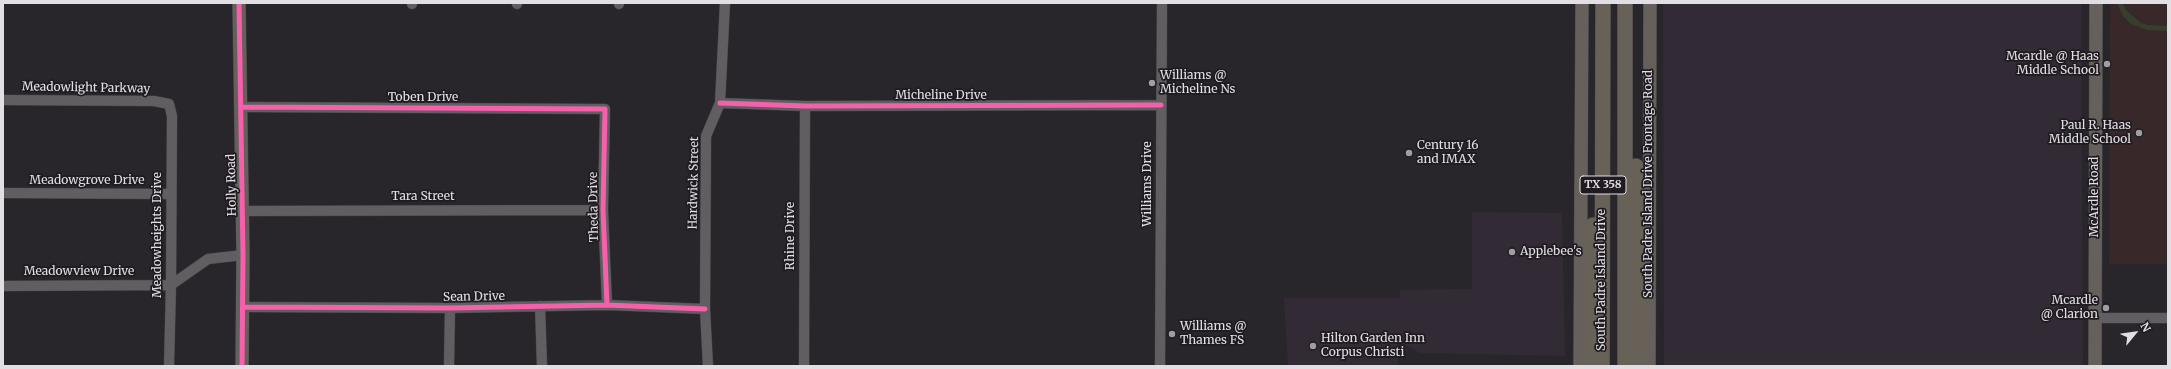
<!DOCTYPE html>
<html>
<head>
<meta charset="utf-8">
<style>
	body { margin:0 }
	#map { position:relative; width:2171px; height:369px; overflow:hidden; background:#28262a; font-family:Merriweather,serif }
	canvas { display:block }
	.frame { position:absolute; inset:0; border:4px solid #e2dfe4; pointer-events:none }
	.north { position:absolute; left:2115px; top:313px; width:40px; height:40px; -webkit-text-stroke:3px #1f1b21; paint-order:stroke; rotate:61deg; font-size:11px; font-weight:700; line-height:16px; text-align:center; color:#e2dfe4 }
	.north::after { content:''; display:block; margin:auto; width:14px; height:18px; background:#e2dfe4; clip-path:polygon(50% 0,100% 100%,50% 72%,0 100%) }
</style>
</head>
<body>
<div id="map">
<canvas width="2171" height="369"></canvas>
<div class="frame"></div>
<div class="north">N</div>
</div>
<script>
const ctx = document.querySelector('canvas').getContext('2d');
ctx.lineJoin = 'round';
function fillPath(path, color) {
  ctx.fillStyle = color;
  ctx.fill(path, 'evenodd');
}
function toPath(rows) {
  const path = new Path2D();
  for (const r of rows) {
    path.moveTo(r[0], r[1]);
    for (let i = 2; i < r.length; i += 2) path.lineTo(r[i], r[i + 1]);
  }
  return path;
}
function strokePath(path, color, width, dash) {
  ctx.strokeStyle = color;
  ctx.lineWidth = width;
  ctx.lineCap = dash ? 'butt' : 'round';
  ctx.setLineDash(dash || []);
  ctx.stroke(path);
}
function label(font, color, halo, rows, align = 'center') {
  ctx.font = font + ' Merriweather,serif';
  ctx.lineWidth = 3.5;
  ctx.setLineDash([]);
  ctx.textBaseline = 'middle';
  ctx.strokeStyle = halo;
  ctx.fillStyle = color;
  for (const [text, x, y, turn = 0] of rows) {
    ctx.save();
    ctx.translate(x, y);
    ctx.rotate((+turn || 0) * Math.PI / 180);
    ctx.textAlign = isNaN(turn) ? turn : align;
    if (halo) ctx.strokeText(text, 0, 0);
    ctx.fillText(text, 0, 0);
    ctx.restore();
  }
}
const built = toPath([
	[1663,3,2081,3,2083,366,1664,366],
	[1472,212,1562,213,1565,356,1420,353,1406,345,1398,344,1398,366,1288,366,1284,298,1399,298,1400,290,1472,289]
]);
const education = toPath([
	[2110,3,2168,3,2168,264,2109,264]
]);
const green = toPath([
	[2117,3,2122,3,2127,11,2141,23,2148,25,2168,26,2168,31,2147,30,2131,24,2123,16]
]);
const minor = toPath([
	[517,3,517,4],
	[412,4,412,3],
	[619,4,619,3],
	[3,100,154,101,169,104,172,116,171,285,169,366],
	[720,103,805,106,1161,105],
	[241,107,605,109,603,210,607,305],
	[3,193,170,194],
	[242,211,603,210],
	[3,286,171,285,208,259,243,255],
	[540,306,542,366],
	[243,307,450,308,607,305,705,309],
	[2095,318,2168,318],
	[449,366,450,308],
	[708,366,705,309,706,136,720,103,725,3],
	[804,366,805,106],
	[1160,366,1162,3]
]);
const major = toPath([
	[239,3,243,255,242,366],
	[1580,366,1582,3],
	[1649,366,1650,3],
	[2095,366,2096,3]
]);
const highway = toPath([
	[1636,166,1640,366],
	[1590,366,1593,225],
	[1602,366,1603,3],
	[1625,366,1625,3]
]);
const cycleway = toPath([
	[239,3,243,255,242,366],
	[720,103,805,106,1161,105],
	[241,107,605,109,603,210,607,305],
	[243,307,450,308,607,305,705,309]
]);
const markers = [
	[2107,64,4,"#a19ea3"],
	[1152,83,4,"#a19ea3"],
	[2139,133,4,"#a19ea3"],
	[1409,153,4,"#a19ea3"],
	[1512,252,4,"#a19ea3"],
	[2106,308,4,"#a19ea3"],
	[1172,334,4,"#a19ea3"],
	[1313,346,4,"#a19ea3"]
];
const shields = [
	[1603,185,46]
];
const shieldNames = [
	["TX 358",1603,185]
];
const poiNames = [
	["Mcardle @ Haas",2099,57,"right"],
	["Middle School",2099,71,"right"],
	["Williams @",1160,76],
	["Micheline Ns",1160,90],
	["Paul R. Haas",2131,126,"right"],
	["Middle School",2131,140,"right"],
	["Century 16",1417,146],
	["and IMAX",1417,160],
	["Applebee's",1520,252],
	["Mcardle",2098,301,"right"],
	["@ Clarion",2098,315,"right"],
	["Williams @",1180,327],
	["Thames FS",1180,341],
	["Hilton Garden Inn",1321,339],
	["Corpus Christi",1321,353]
];
const streetNames = [
	["Meadowlight Parkway",86,88,1],
	["Micheline Drive",941,96],
	["Toben Drive",423,98],
	["Meadowgrove Drive",87,181],
	["Hardwick Street",694,183,-89],
	["Williams Drive",1148,184,-90],
	["South Padre Island Drive Frontage Road",1649,184,-90],
	["Holly Road",232,185,-91],
	["Tara Street",423,197],
	["McArdle Road",2095,197,-90],
	["Theda Drive",594,207,-91],
	["Meadowheights Drive",158,235,-90],
	["Rhine Drive",791,236,-90],
	["Meadowview Drive",79,272],
	["South Padre Island Drive",1602,280,-90],
	["Sean Drive",474,297,-1]
];
fillPath(built, '#322b35');
fillPath(education, '#382829');
fillPath(green, '#363f2b');
strokePath(minor, '#434144', 11);
strokePath(major, '#434144', 14);
strokePath(highway, '#434144', 16);
strokePath(minor, '#605e61', 10);
strokePath(major, '#65605b', 13);
strokePath(highway, '#686157', 15);
strokePath(cycleway, '#f560ab', 5);
for (const [x, y, r, color] of markers) {
  const dot = new Path2D();
  dot.arc(x, y, r, 0, 2 * Math.PI);
  ctx.fillStyle = color;
  ctx.fill(dot);
  strokePath(dot, '#1f1b21', 1.5);
}
for (const [x, y, w] of shields) {
  const box = new Path2D();
  box.roundRect(x - w / 2, y - 9, w, 18, 3);
  ctx.fillStyle = '#1f1b21';
  ctx.fill(box);
  strokePath(box, '#e2dfe4', 1);
}
label('bold 11px', '#e2dfe4', null, shieldNames);
label('12px', '#e2dfe4', '#1f1b21', poiNames, 'left');
label('12px', '#e2dfe4', '#1f1b21', streetNames);
</script>
</body>
</html>
